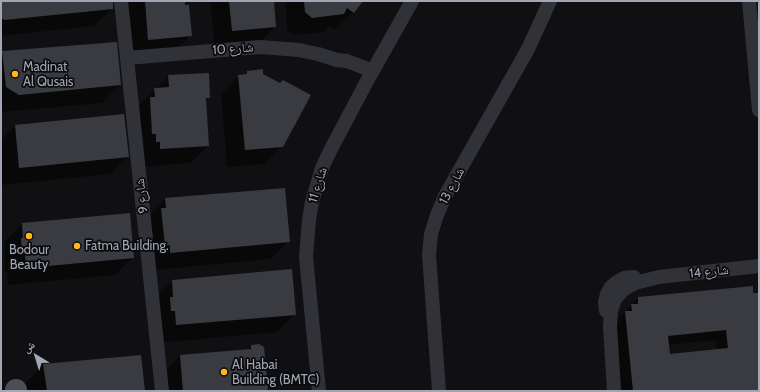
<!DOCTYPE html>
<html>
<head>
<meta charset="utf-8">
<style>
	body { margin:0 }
	#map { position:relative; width:760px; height:392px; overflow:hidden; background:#101012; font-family:Cabin,"Noto Naskh Arabic",sans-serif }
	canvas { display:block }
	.frame { position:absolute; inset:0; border:2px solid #a0a6b4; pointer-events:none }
	.north { position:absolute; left:16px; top:336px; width:40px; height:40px; -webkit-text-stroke:3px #0b0b0d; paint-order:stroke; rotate:322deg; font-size:11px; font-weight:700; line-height:16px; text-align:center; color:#a0a6b4 }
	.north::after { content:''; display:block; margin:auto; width:14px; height:18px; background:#a0a6b4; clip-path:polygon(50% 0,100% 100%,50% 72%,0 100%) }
</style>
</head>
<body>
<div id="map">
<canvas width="760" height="392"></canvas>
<div class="frame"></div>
<div class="north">ش</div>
</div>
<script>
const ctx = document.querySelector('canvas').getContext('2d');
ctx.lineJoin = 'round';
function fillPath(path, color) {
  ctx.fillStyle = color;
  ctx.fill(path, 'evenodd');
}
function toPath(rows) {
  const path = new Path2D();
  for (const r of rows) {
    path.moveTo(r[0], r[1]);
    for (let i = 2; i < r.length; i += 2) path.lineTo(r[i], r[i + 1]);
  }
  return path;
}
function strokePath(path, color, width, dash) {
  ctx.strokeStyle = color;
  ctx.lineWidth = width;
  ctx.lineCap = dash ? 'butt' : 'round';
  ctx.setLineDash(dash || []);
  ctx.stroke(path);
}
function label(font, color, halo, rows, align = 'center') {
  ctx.font = font + ' Cabin,"Noto Naskh Arabic",sans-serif';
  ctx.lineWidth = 3.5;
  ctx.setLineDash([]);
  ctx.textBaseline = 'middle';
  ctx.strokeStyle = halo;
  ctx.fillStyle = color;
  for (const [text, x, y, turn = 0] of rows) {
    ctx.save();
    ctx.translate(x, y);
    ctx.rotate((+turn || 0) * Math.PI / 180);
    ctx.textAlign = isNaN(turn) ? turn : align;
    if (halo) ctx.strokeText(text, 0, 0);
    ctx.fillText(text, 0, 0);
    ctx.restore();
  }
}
const shadow = toPath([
	[1,1,112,1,112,8,94,26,1,36],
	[126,1,184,1,191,35,173,53,131,57],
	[210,1,273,1,275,27,257,45,215,49],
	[286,1,362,1,353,12,335,30,330,26,325,32,294,35,287,30],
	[3,52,120,85,102,103,1,112,1,54],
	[248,72,282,146,264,164,227,167,221,94,239,76,244,76],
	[169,76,209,97,205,101,208,146,190,163,143,167,137,107],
	[15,126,128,157,110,174,1,185,1,140],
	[166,199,289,241,271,259,153,270,148,217],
	[22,224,133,257,115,275,8,285,7,272,5,272,4,257,5,255,4,242],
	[172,281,295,314,277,332,158,343,154,299],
	[752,294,759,294,759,391,622,391,615,322,638,298],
	[716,340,717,350,669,355,668,345],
	[251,346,267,389,265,391,164,391,162,374,180,356,247,350],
	[43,365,144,391,27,391,26,383]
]);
const building = toPath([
	[1,1,113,1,113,9,4,20,1,17],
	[145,1,185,1,185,5,189,5,192,36,148,40],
	[229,1,274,1,276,27,232,31],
	[304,1,363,1,354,13,347,8,344,14,312,18,305,12],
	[117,42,121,85,19,95,6,87,2,51],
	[263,69,263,74,280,83,283,80,311,95,283,147,245,150,238,75,247,74,247,71],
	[209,73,210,98,206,98,209,146,160,149,160,142,156,142,156,134,152,134,150,97,155,97,154,88,169,87,168,75],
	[124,114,129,157,19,168,15,125],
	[285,188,290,242,170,253,170,245,165,246,161,208,166,208,165,198],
	[130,213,134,258,26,268,25,254,22,255,21,238,23,238,22,223],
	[292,269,296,315,176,325,175,311,171,311,170,297,173,297,172,280],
	[753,286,753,293,759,293,759,391,633,391,625,311,632,311,631,304,638,304,638,297],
	[726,330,728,348,670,354,668,336],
	[259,344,264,347,268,389,264,391,183,391,180,355,251,349,251,345],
	[141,355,145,391,47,391,43,364]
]);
const street = toPath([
	[121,1,162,391],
	[749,1,759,110],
	[127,58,260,47,299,50,318,54,337,60,347,61,373,71],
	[606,311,605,302,607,294,611,287,617,282,624,278,634,277],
	[319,391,306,257,309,220,312,202,322,168,330,151,367,81,412,1],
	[439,391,429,255,431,234,437,215,445,196,528,49,550,1],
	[614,391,610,327,611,311,615,299,624,289,635,283,659,277,759,266]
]);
const primary = toPath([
	[16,391,16,390]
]);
const markers = [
	[15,74,4,"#ffb71b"],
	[29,236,4,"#ffb71b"],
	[77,246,4,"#ffb71b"],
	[224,372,4,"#ffb71b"]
];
const streetNames = [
	["شارع 10",233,49,-4],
	["شارع 11",318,185,-73],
	["شارع 13",452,186,-62],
	["شارع 9",142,196,-96],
	["شارع 14",709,272,-6]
];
const poiNames = [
	["Madinat",23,67],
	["Al Qusais",23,82],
	["Fatma Building.",85,246],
	["Bodour",29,250,"center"],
	["Beauty",29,265,"center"],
	["Al Habai",232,365],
	["Building (BMTC)",232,380]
];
fillPath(shadow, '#0007');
fillPath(building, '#3a3b40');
strokePath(street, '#313237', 14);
strokePath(primary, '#4c4e56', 22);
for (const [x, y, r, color] of markers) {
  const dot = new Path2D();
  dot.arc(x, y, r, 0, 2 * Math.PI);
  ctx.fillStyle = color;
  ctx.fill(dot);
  strokePath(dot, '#0b0b0d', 1.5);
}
label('13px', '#a0a6b4', '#0b0b0d', streetNames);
label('13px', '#a0a6b4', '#0b0b0d', poiNames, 'left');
</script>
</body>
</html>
